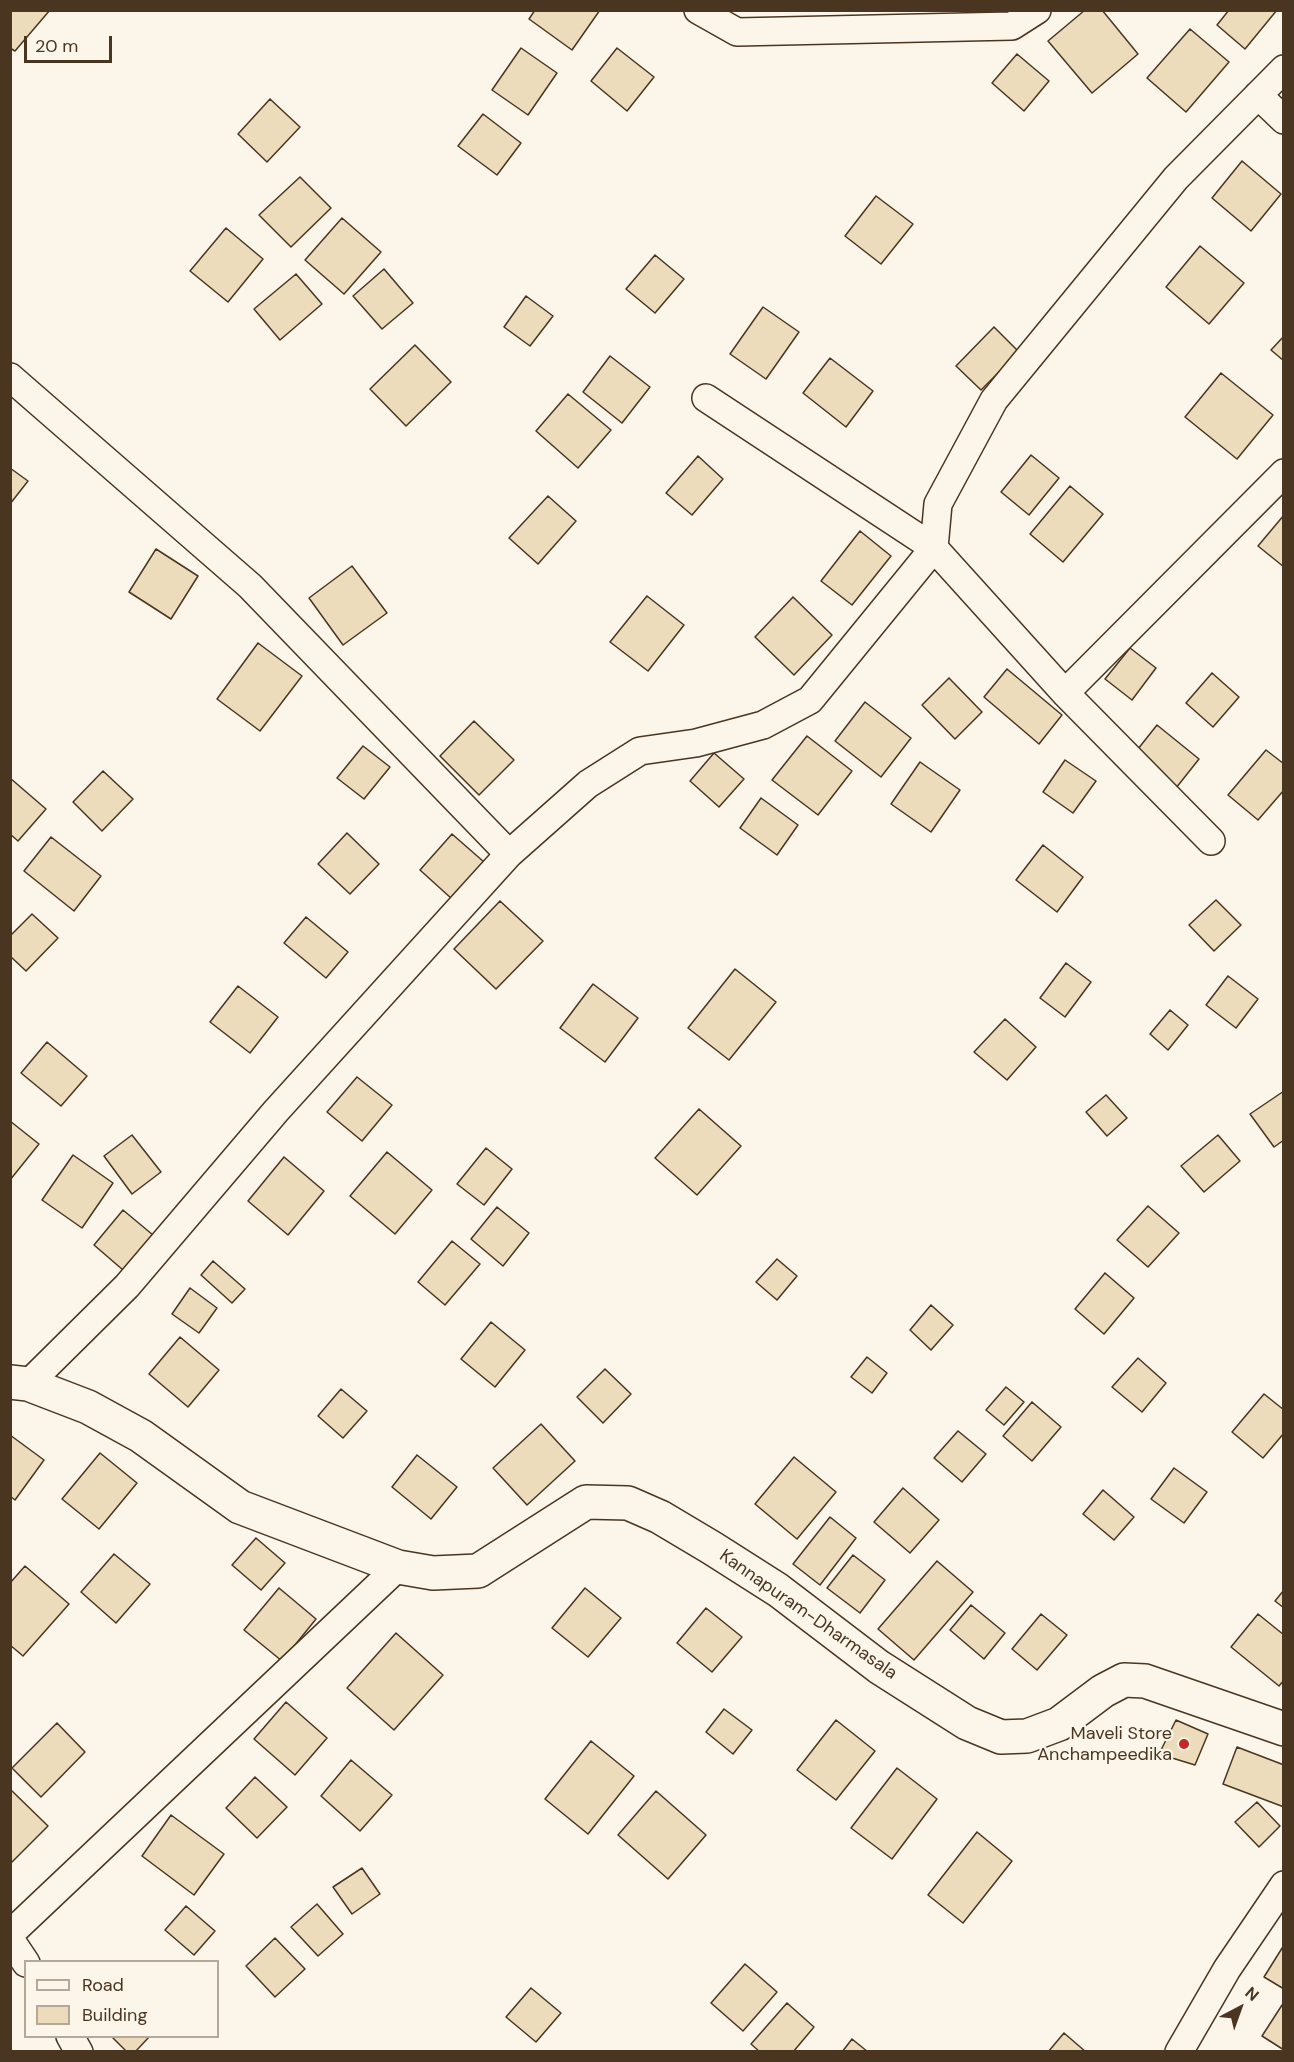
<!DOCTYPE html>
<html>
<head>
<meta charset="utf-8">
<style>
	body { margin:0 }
	#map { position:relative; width:1294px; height:2062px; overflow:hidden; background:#fbf6e9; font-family:"DM Sans",sans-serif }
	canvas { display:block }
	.frame { position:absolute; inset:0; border:12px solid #4a3520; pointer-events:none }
	.legend { position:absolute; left:24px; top:1960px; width:195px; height:78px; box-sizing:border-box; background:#fbf6e9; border:2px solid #b4a999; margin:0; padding:8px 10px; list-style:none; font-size:18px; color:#4a3520 }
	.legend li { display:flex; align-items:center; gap:12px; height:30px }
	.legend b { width:30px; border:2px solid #b4a999 }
	.north { position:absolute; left:1210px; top:1978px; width:60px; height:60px; -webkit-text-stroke:4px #fbf6e9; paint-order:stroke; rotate:41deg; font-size:16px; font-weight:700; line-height:24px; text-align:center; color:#4a3520 }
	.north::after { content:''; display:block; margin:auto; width:21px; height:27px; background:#4a3520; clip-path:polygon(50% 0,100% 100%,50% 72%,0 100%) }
	.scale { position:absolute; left:24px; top:36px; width:88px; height:27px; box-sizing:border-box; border:3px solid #4a3520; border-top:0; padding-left:8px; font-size:18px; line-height:21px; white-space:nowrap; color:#4a3520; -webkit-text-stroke:4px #fbf6e9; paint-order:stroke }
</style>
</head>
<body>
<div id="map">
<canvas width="1294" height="2062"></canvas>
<div class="frame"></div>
<ul class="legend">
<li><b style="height:8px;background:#fbf6e9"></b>Road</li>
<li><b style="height:16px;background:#ecdcbc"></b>Building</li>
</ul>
<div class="north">N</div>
<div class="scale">20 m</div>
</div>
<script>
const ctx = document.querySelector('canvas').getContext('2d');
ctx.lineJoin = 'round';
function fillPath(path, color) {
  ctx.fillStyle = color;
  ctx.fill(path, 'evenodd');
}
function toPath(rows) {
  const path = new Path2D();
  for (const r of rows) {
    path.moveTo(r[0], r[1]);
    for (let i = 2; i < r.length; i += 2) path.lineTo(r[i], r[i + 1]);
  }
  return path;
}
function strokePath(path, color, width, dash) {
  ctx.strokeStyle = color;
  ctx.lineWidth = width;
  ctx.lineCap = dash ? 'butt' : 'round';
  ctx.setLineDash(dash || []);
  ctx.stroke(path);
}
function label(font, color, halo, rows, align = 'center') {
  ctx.font = font + ' "DM Sans",sans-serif';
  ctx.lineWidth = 4.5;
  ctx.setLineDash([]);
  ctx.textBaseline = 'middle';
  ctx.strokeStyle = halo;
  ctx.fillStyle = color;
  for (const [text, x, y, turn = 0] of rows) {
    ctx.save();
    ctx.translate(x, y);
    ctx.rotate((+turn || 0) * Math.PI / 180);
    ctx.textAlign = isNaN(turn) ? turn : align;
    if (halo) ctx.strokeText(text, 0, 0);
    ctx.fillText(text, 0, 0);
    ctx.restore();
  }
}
const building = toPath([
	[10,10,50,10,15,51,10,48,10,10],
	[535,10,600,10,572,50,529,19,535,10],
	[1085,10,1102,10,1138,54,1092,93,1048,41,1085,10],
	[1229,10,1277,10,1245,49,1217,25,1229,10],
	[1190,29,1229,62,1186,112,1147,78,1190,29],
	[521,48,557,73,528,115,492,90,521,48],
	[617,48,654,77,627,111,591,81,617,48],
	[1017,54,1049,81,1024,111,992,83,1017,54],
	[270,99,300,127,267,162,238,134,270,99],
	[483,114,521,143,497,175,458,146,483,114],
	[1242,161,1281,194,1251,231,1212,198,1242,161],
	[300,177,331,208,291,247,259,215,300,177],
	[876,196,913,224,881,264,845,236,876,196],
	[342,218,381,252,344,294,305,260,342,218],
	[226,228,263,259,228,302,190,271,226,228],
	[1200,246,1244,283,1209,324,1166,287,1200,246],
	[655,255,684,279,655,313,626,289,655,255],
	[384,269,413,303,382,329,353,296,384,269],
	[296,274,322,304,280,340,254,309,296,274],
	[526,296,553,316,530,346,504,327,526,296],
	[763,307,799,332,766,379,730,354,763,307],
	[994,327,1019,352,981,390,956,366,994,327],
	[1284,336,1284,361,1271,350,1284,336],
	[415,345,451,382,406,426,370,389,415,345],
	[610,356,650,387,622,423,583,392,610,356],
	[830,358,873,391,846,427,803,393,830,358],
	[1221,373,1273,415,1237,459,1185,417,1221,373],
	[568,394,611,430,578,468,536,431,568,394],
	[1031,455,1059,478,1029,515,1001,492,1031,455],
	[698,456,723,479,692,515,666,493,698,456],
	[10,468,28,481,10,504,10,468],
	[1070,486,1103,514,1063,562,1030,534,1070,486],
	[548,496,576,521,538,564,509,538,548,496],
	[1284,515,1284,567,1258,546,1284,515],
	[860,531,891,556,852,605,821,581,860,531],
	[156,549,198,576,171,619,129,592,156,549],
	[352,566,387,613,343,645,309,598,352,566],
	[647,596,684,625,648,671,610,642,647,596],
	[793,597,832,635,794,675,755,637,793,597],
	[258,643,302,676,260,731,217,699,258,643],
	[1130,648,1156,668,1132,700,1105,679,1130,648],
	[1007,669,1062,715,1039,744,984,697,1007,669],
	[1212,673,1239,697,1213,727,1186,703,1212,673],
	[949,678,982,712,955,739,922,705,949,678],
	[865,702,911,738,881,777,835,741,865,702],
	[474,721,514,760,479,795,440,756,474,721],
	[1157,725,1199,759,1176,788,1134,754,1157,725],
	[807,736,852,771,818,815,772,780,807,736],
	[363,746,390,767,364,799,337,778,363,746],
	[1266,750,1284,764,1284,790,1258,820,1228,795,1266,750],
	[714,753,744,779,719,807,690,781,714,753],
	[1065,760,1096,781,1073,813,1043,792,1065,760],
	[920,762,960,790,931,832,891,804,920,762],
	[103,771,133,799,102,831,73,802,103,771],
	[10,778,46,809,18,841,10,834,10,778],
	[761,798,798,825,777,855,740,828,761,798],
	[347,833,379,864,350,894,318,864,347,833],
	[452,834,484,862,452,899,420,870,452,834],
	[51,837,101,876,74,911,24,871,51,837],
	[1043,845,1083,877,1057,912,1016,880,1043,845],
	[1216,900,1241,925,1214,951,1189,925,1216,900],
	[500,901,543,941,496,989,454,949,500,901],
	[32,914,58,938,26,971,10,956,10,936,32,914],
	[306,917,348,952,326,978,284,943,306,917],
	[1066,963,1091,982,1065,1017,1040,998,1066,963],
	[735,969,776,1002,729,1060,688,1028,735,969],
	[1228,976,1258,999,1236,1028,1206,1005,1228,976],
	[593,984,638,1018,605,1062,560,1028,593,984],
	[238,986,278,1017,250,1053,210,1022,238,986],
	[1170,1010,1188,1025,1168,1050,1150,1034,1170,1010],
	[1005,1019,1036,1047,1007,1080,974,1052,1005,1019],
	[47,1042,87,1076,61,1106,21,1073,47,1042],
	[357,1077,392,1105,362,1141,327,1112,357,1077],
	[1284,1091,1284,1140,1274,1147,1250,1114,1284,1091],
	[1106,1095,1127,1118,1107,1136,1086,1112,1106,1095],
	[699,1109,741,1146,697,1195,655,1158,699,1109],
	[10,1121,39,1144,10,1180,10,1121],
	[132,1135,161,1172,132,1194,104,1156,132,1135],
	[1218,1135,1240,1161,1204,1192,1181,1166,1218,1135],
	[486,1148,512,1169,484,1205,457,1184,486,1148],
	[387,1152,432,1190,395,1234,350,1196,387,1152],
	[73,1155,113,1183,82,1228,42,1200,73,1155],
	[284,1157,324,1191,288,1235,248,1201,284,1157],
	[1148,1206,1179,1233,1148,1267,1117,1240,1148,1206],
	[497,1207,529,1233,503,1266,471,1239,497,1207],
	[123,1210,153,1235,123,1270,94,1245,123,1210],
	[452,1241,480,1264,445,1305,418,1282,452,1241],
	[777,1259,797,1276,777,1300,756,1282,777,1259],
	[213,1261,245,1289,232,1303,201,1275,213,1261],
	[1105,1273,1134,1298,1104,1334,1075,1309,1105,1273],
	[190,1288,217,1308,199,1333,172,1314,190,1288],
	[931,1305,953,1325,931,1350,910,1330,931,1305],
	[491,1322,525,1350,495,1387,461,1359,491,1322],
	[180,1337,219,1370,188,1407,149,1374,180,1337],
	[867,1357,887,1373,872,1393,851,1377,867,1357],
	[1138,1358,1166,1383,1142,1412,1112,1387,1138,1358],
	[605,1369,631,1394,603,1423,577,1397,605,1369],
	[1006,1387,1024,1402,1004,1425,986,1410,1006,1387],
	[341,1389,367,1411,343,1438,318,1416,341,1389],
	[1264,1394,1284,1410,1284,1433,1263,1458,1232,1432,1264,1394],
	[1032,1402,1061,1427,1032,1461,1003,1436,1032,1402],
	[541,1424,575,1461,527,1505,493,1468,541,1424],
	[958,1431,986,1454,962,1482,934,1458,958,1431],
	[10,1435,44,1460,15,1500,10,1496,10,1435],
	[100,1453,137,1483,99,1529,62,1499,100,1453],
	[417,1455,457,1487,431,1519,392,1487,417,1455],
	[794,1457,836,1492,797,1539,755,1504,794,1457],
	[1174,1468,1207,1492,1184,1523,1151,1499,1174,1468],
	[903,1488,939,1520,910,1553,874,1522,903,1488],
	[1103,1490,1134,1517,1114,1540,1083,1514,1103,1490],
	[830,1517,856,1538,820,1585,793,1564,830,1517],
	[256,1538,285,1563,261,1590,232,1565,256,1538],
	[114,1554,150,1584,116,1623,81,1592,114,1554],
	[853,1555,885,1580,860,1613,827,1588,853,1555],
	[937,1561,973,1592,914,1660,878,1629,937,1561],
	[25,1566,69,1604,23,1656,10,1645,10,1583,25,1566],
	[279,1588,316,1619,282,1661,244,1630,279,1588],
	[585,1588,621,1618,588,1657,552,1628,585,1588],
	[1284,1590,1284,1608,1275,1601,1284,1590],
	[971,1605,1005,1633,984,1659,950,1630,971,1605],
	[706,1608,742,1637,712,1672,677,1643,706,1608],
	[1041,1614,1067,1635,1037,1670,1012,1649,1041,1614],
	[1258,1614,1284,1635,1284,1680,1279,1686,1231,1647,1258,1614],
	[396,1633,443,1675,394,1730,347,1688,396,1633],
	[286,1702,327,1738,295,1775,254,1739,286,1702],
	[724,1709,752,1730,733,1754,706,1732,724,1709],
	[836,1720,875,1751,836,1800,797,1770,836,1720],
	[1176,1720,1208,1734,1195,1765,1159,1754,1176,1720],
	[57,1723,85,1752,41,1797,12,1768,57,1723],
	[591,1741,634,1776,588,1834,545,1799,591,1741],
	[1237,1747,1284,1765,1284,1807,1223,1784,1237,1747],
	[351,1760,392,1795,360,1831,321,1796,351,1760],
	[897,1768,937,1799,892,1859,851,1828,897,1768],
	[255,1777,287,1807,257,1838,226,1808,255,1777],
	[11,1790,48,1826,12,1862,10,1861,11,1790],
	[656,1791,706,1835,668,1879,618,1835,656,1791],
	[1257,1802,1280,1826,1259,1847,1235,1822,1257,1802],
	[171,1815,224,1854,194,1895,142,1856,171,1815],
	[977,1832,1012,1861,963,1923,928,1895,977,1832],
	[362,1868,380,1894,352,1914,333,1887,362,1868],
	[317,1904,343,1934,318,1956,291,1927,317,1904],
	[186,1906,215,1931,194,1955,165,1930,186,1906],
	[275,1938,305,1969,275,1997,246,1966,275,1938],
	[1284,1945,1284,1989,1264,1977,1284,1945],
	[745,1964,777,1992,743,2031,711,2003,745,1964],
	[531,1988,561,2013,536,2042,506,2017,531,1988],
	[1284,2002,1284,2050,1262,2036,1284,2002],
	[787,2003,814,2027,793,2052,760,2052,751,2044,787,2003],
	[1064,2033,1086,2052,1048,2052,1064,2033],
	[111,2036,150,2036,135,2052,127,2052,111,2036],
	[852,2039,868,2052,842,2052,852,2039]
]);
const street = toPath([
	[698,10,737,32,1012,26,1037,10],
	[1258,95,1284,120],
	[10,377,250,586,509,854],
	[706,398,934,548,1065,693,1211,841],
	[1065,693,1284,473],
	[28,1384,127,1286,276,1111,509,854,588,784,640,751,696,743,763,725,810,700,934,548,938,504,994,400,1176,178,1284,69],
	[10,1934,398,1567],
	[10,1939,26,1963],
	[70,2036,79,2052],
	[1179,2052,1227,1969,1284,1885]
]);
const secondary = toPath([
	[10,1382,28,1384,88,1407,141,1436,240,1507,398,1567,433,1573,478,1571,586,1502,628,1503,660,1517,712,1548,778,1590,879,1667,967,1723,1001,1737,1027,1736,1059,1724,1103,1691,1124,1680,1145,1681,1284,1729]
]);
const markers = [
	[1184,1744,6,"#c62828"]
];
const streetNames = [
	["Kannapuram-Dharmasala",808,1615,35]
];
const poiNames = [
	["Maveli Store",1172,1734],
	["Anchampeedika",1172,1755]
];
fillPath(building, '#ecdcbc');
strokePath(building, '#4a3520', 1.5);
strokePath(street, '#4a3520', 30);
strokePath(secondary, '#4a3520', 36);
strokePath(street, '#fbf6e9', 27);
strokePath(secondary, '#fbf6e9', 33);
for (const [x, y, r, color] of markers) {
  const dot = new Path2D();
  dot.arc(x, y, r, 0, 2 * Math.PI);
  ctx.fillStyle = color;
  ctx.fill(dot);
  strokePath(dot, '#fbf6e9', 2);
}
label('18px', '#4a3520', '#fbf6e9', streetNames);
label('18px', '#4a3520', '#fbf6e9', poiNames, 'right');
</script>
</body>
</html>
